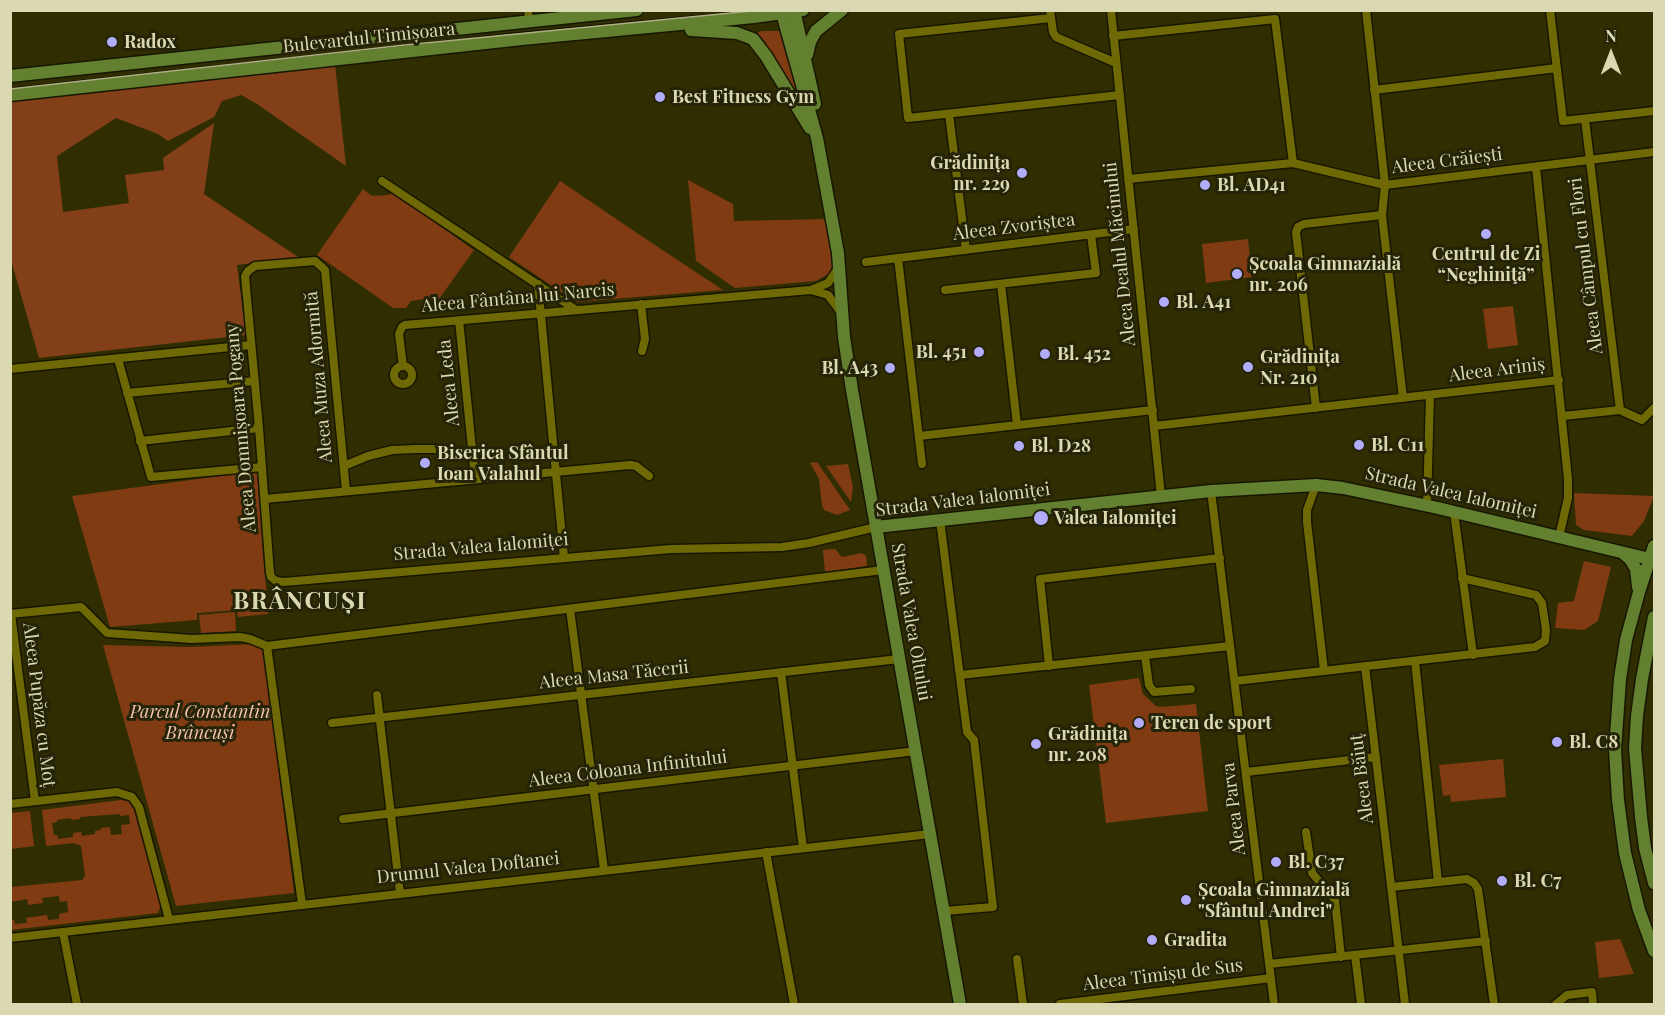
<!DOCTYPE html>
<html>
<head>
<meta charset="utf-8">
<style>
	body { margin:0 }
	#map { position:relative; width:1665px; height:1015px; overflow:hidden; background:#302e00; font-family:"Playfair Display",serif }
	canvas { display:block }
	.frame { position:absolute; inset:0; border:12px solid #dad9b1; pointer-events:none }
	.north { position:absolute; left:1581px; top:24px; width:60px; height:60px; -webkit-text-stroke:4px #252409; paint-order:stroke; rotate:0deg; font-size:16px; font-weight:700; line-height:24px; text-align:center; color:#dad9b1 }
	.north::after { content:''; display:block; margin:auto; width:21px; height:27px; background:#dad9b1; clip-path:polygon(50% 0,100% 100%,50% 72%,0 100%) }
</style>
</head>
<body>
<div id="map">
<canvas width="1665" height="1015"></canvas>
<div class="frame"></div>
<div class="north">N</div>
</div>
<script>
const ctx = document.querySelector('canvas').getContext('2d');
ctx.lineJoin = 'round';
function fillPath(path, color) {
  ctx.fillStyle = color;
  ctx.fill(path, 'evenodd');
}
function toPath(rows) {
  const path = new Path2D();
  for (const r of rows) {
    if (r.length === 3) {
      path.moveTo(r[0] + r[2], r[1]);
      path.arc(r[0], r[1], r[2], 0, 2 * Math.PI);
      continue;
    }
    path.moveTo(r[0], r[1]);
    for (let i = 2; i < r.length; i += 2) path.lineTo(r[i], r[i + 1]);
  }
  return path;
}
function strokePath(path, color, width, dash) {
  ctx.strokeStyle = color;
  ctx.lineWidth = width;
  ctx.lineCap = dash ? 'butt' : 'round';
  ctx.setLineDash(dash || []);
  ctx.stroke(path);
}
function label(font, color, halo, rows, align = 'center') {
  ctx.font = font + ' "Playfair Display",serif';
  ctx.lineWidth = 6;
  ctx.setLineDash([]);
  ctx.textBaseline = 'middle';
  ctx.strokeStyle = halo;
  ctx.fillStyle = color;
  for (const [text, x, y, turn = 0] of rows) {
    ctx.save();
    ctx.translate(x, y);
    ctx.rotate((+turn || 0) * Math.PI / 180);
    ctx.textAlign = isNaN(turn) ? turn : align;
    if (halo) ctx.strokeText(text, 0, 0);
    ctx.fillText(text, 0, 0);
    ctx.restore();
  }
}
const green = toPath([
	[762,31,780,31,798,95,797,96,764,40,757,33],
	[688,180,733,204,734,221,827,219,834,264,830,273,816,281,735,288,696,261],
	[560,181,643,237,723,290,576,302,509,257],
	[363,189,372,196,388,195,393,193,474,250,434,306,424,299,411,301,406,308,393,308,317,255],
	[1248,239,1252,277,1206,283,1202,244],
	[1513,306,1518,345,1488,349,1483,309],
	[817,462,850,510,837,515,824,510,822,505,819,479,810,463],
	[848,464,853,487,851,502,826,466],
	[257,471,268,614,238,617,237,610,197,613,197,620,110,627,72,496],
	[1574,493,1654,496,1644,521,1632,536,1584,530,1576,525],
	[835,549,842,557,862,553,866,556,867,566,825,572,823,550],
	[1584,561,1611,567,1598,621,1584,630,1555,628,1558,603,1574,601],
	[235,612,236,631,201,633,199,615],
	[253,644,263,648,294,893,176,906,103,645,190,647],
	[1139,678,1143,694,1156,706,1161,707,1196,704,1208,811,1106,823,1089,685],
	[1503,759,1506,797,1451,802,1450,795,1443,796,1439,765],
	[121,800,128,801,133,806,161,905,158,913,11,930,10,920,14,920,15,924,27,923,26,918,47,915,48,920,59,919,59,914,68,912,67,901,60,902,59,896,42,898,43,903,28,905,27,899,11,902,11,887,82,880,85,876,81,846,74,843,46,846,42,810],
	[120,814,120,816,129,815,130,824,121,825,122,834,111,835,110,827,101,828,101,830,95,831,95,834,82,836,81,832,73,833,73,837,58,839,57,835,54,835,52,823,57,822,57,820,71,818,72,820,80,819,80,817],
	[30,811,34,846,11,849,11,813],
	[1620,939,1634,974,1599,978,1595,942]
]);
const forest = toPath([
	[335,64,346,166,257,104,241,95,222,101,214,117,168,141,158,134,116,118,57,156,63,212,129,203,125,175,164,170,163,158,214,123,204,194,298,257,237,265,246,335,39,358,11,260,11,101]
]);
const street = toPath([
	[528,10,529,20],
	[1050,10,1053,32,1056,37,1116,63],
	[1111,10,1161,496],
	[1366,10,1385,185,1382,215,1403,398],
	[1550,10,1563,121,1654,111],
	[1051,18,899,34,908,118,1120,95],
	[1113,36,1275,19,1293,163],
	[1374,90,1557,68],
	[949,114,966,250],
	[1585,119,1620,410],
	[1536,167,1568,479,1568,498,1559,537],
	[1128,179,1293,163,1385,185,1654,152],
	[382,181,576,310],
	[898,258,922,464],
	[866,262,1134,229],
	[538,284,564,558],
	[1001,284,1017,425],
	[811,290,828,295,840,311],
	[945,290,1096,273,1091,235],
	[641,304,645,339,642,351],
	[459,320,475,478],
	[118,359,151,477,262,467],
	[403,366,399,334,402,327,405,325,811,290,828,283,839,267],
	[403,375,9],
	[10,369,251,345],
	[127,393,255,381],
	[1316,408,1296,232,1298,227,1304,224,1382,215],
	[1563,416,1620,410,1642,420,1654,408],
	[1154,426,1559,380],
	[919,436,1153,410],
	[140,441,259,428],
	[344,466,368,456,392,450,416,449,442,449,473,458],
	[1316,485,1307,510,1307,522,1324,671],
	[346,491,325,270,315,261,255,266,248,271,245,276,259,428,270,573,271,577,276,581,284,582,671,549,782,547,809,543,876,527],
	[1211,491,1274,1004],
	[265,499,630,465,636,466,649,476],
	[1427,506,1430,395],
	[1454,512,1473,655],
	[940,520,967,732,974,740,993,907,944,911],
	[570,609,604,870],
	[10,614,81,607,107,633,192,639,240,637,250,639,267,646,883,570],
	[11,614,35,801],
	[267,646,302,904],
	[1145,656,1149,685,1154,692,1191,689],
	[1415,661,1438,882],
	[1049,666,1040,579,1220,558],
	[1365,666,1405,1004],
	[781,672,803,848],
	[960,675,1230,646],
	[1235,681,1535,647,1545,641,1546,630,1542,603,1536,595,1462,578],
	[377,695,400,893],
	[332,723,899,659],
	[1246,772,1376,757],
	[10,804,117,792,132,797,139,807,169,919],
	[343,819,916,751],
	[1306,832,1312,873,1335,900,1341,957],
	[766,852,794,1004],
	[1391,887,1467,879,1474,883,1478,889,1494,1004],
	[63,932,77,1004],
	[10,938,930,834],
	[1355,955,1361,1004],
	[1017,959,1023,1004],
	[1269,964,1486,941],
	[1060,1004,1271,978],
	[1556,1004,1567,995,1592,992,1593,1004]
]);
const secondary = toPath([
	[781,10,817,138,838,253,844,337,852,390,960,1004],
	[794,10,815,104],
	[691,30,737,33,753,39,766,56,810,128],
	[807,55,810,42,816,31,842,10],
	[10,76,637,10],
	[10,95,522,39,754,17,803,10],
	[876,527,1211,491,1316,485,1343,488,1438,508,1654,560],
	[1654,546,1639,592,1626,640,1620,679,1615,750,1618,800,1625,853,1639,910,1654,951],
	[1623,553,1630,559,1636,569,1638,587],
	[1654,617,1642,679,1637,716,1635,748,1641,817,1645,848,1654,883]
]);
const tram = toPath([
	[10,89,405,45,761,10]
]);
const markers = [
	[112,42,6,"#b2adf9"],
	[660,97,6,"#b2adf9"],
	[1022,173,6,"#b2adf9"],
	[1205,185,6,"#b2adf9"],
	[1486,234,6,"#b2adf9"],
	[1237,274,6,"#b2adf9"],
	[1164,302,6,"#b2adf9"],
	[979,352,6,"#b2adf9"],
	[1045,354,6,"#b2adf9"],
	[1248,367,6,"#b2adf9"],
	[890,368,6,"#b2adf9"],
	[1359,445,6,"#b2adf9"],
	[1019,446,6,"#b2adf9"],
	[425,463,6,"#b2adf9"],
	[1041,518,8,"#b2adf9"],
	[1139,723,6,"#b2adf9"],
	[1557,742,6,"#b2adf9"],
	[1036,744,6,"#b2adf9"],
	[1276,862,6,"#b2adf9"],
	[1502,881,6,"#b2adf9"],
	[1186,900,6,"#b2adf9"],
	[1152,940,6,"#b2adf9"]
];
const streetNames = [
	["Bulevardul Timișoara",369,38,-6],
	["Aleea Crăiești",1447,161,-7],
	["Aleea Zvoriștea",1014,227,-7],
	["Aleea Dealul Măcinului",1120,254,-96],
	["Aleea Câmpul cu Flori",1586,266,-97],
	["Aleea Fântâna lui Narcis",518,298,-5],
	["Aleea Ariniș",1497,370,-7],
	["Aleea Muza Adormită",319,377,-95],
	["Aleea Leda",449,383,-96],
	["Aleea Domnișoara Pogany",241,428,-95],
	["Strada Valea Ialomiței",1451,493,13],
	["Strada Valea Ialomiței",963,500,-7],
	["Strada Valea Ialomiței",481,547,-5],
	["Strada Valea Oltului",911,622,80],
	["Aleea Masa Tăcerii",614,675,-6],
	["Aleea Pupăza cu Moț",39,705,83],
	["Aleea Coloana Infinitului",628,769,-7],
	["Aleea Băiuț",1362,779,-97],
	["Aleea Parva",1234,809,-97],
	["Drumul Valea Doftanei",468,868,-6],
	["Aleea Timișu de Sus",1163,975,-7]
];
const poiNames = [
	["Radox",124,42],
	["Best Fitness Gym",672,97],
	["Grădinița",1010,163,"right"],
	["nr. 229",1010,184,"right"],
	["Bl. AD41",1217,185],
	["Centrul de Zi",1486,254,"center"],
	["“Neghiniţă”",1486,275,"center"],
	["Școala Gimnazială",1249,264],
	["nr. 206",1249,285],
	["Bl. A41",1176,302],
	["Bl. 451",967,352,"right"],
	["Bl. 452",1057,354],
	["Grădinița",1260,357],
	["Nr. 210",1260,378],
	["Bl. A43",878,368,"right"],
	["Bl. C11",1371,445],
	["Bl. D28",1031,446],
	["Biserica Sfântul",437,453],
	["Ioan Valahul",437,474],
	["Valea Ialomiței",1054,518],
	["Teren de sport",1151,723],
	["Grădinița",1048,734],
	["nr. 208",1048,755],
	["Bl. C8",1569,742],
	["Bl. C37",1288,862],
	["Bl. C7",1514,881],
	["Școala Gimnazială",1198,890],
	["\"Sfântul Andrei\"",1198,911],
	["Gradita",1164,940]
];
const parkNames = [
	["Parcul Constantin",200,712],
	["Brâncuși",200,733]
];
const districtNames = [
	["BRÂNCUȘI",300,602]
];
fillPath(green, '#813b13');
fillPath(forest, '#833f18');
strokePath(street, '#171600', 11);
strokePath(secondary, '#171600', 15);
strokePath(street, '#6e6905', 8);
strokePath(secondary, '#62802f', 12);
strokePath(tram, '#aead83', 1.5);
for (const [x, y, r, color] of markers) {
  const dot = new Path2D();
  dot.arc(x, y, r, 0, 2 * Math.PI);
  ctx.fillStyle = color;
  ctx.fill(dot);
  strokePath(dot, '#252409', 2);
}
label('18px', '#dad9b1', '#252409', streetNames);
label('bold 18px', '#dad9b1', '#252409', poiNames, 'left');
label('italic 18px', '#f4c3ab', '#252409', parkNames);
ctx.letterSpacing = '1.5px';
label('bold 24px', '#dad9b1', '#252409', districtNames);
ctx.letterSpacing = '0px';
</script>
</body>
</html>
